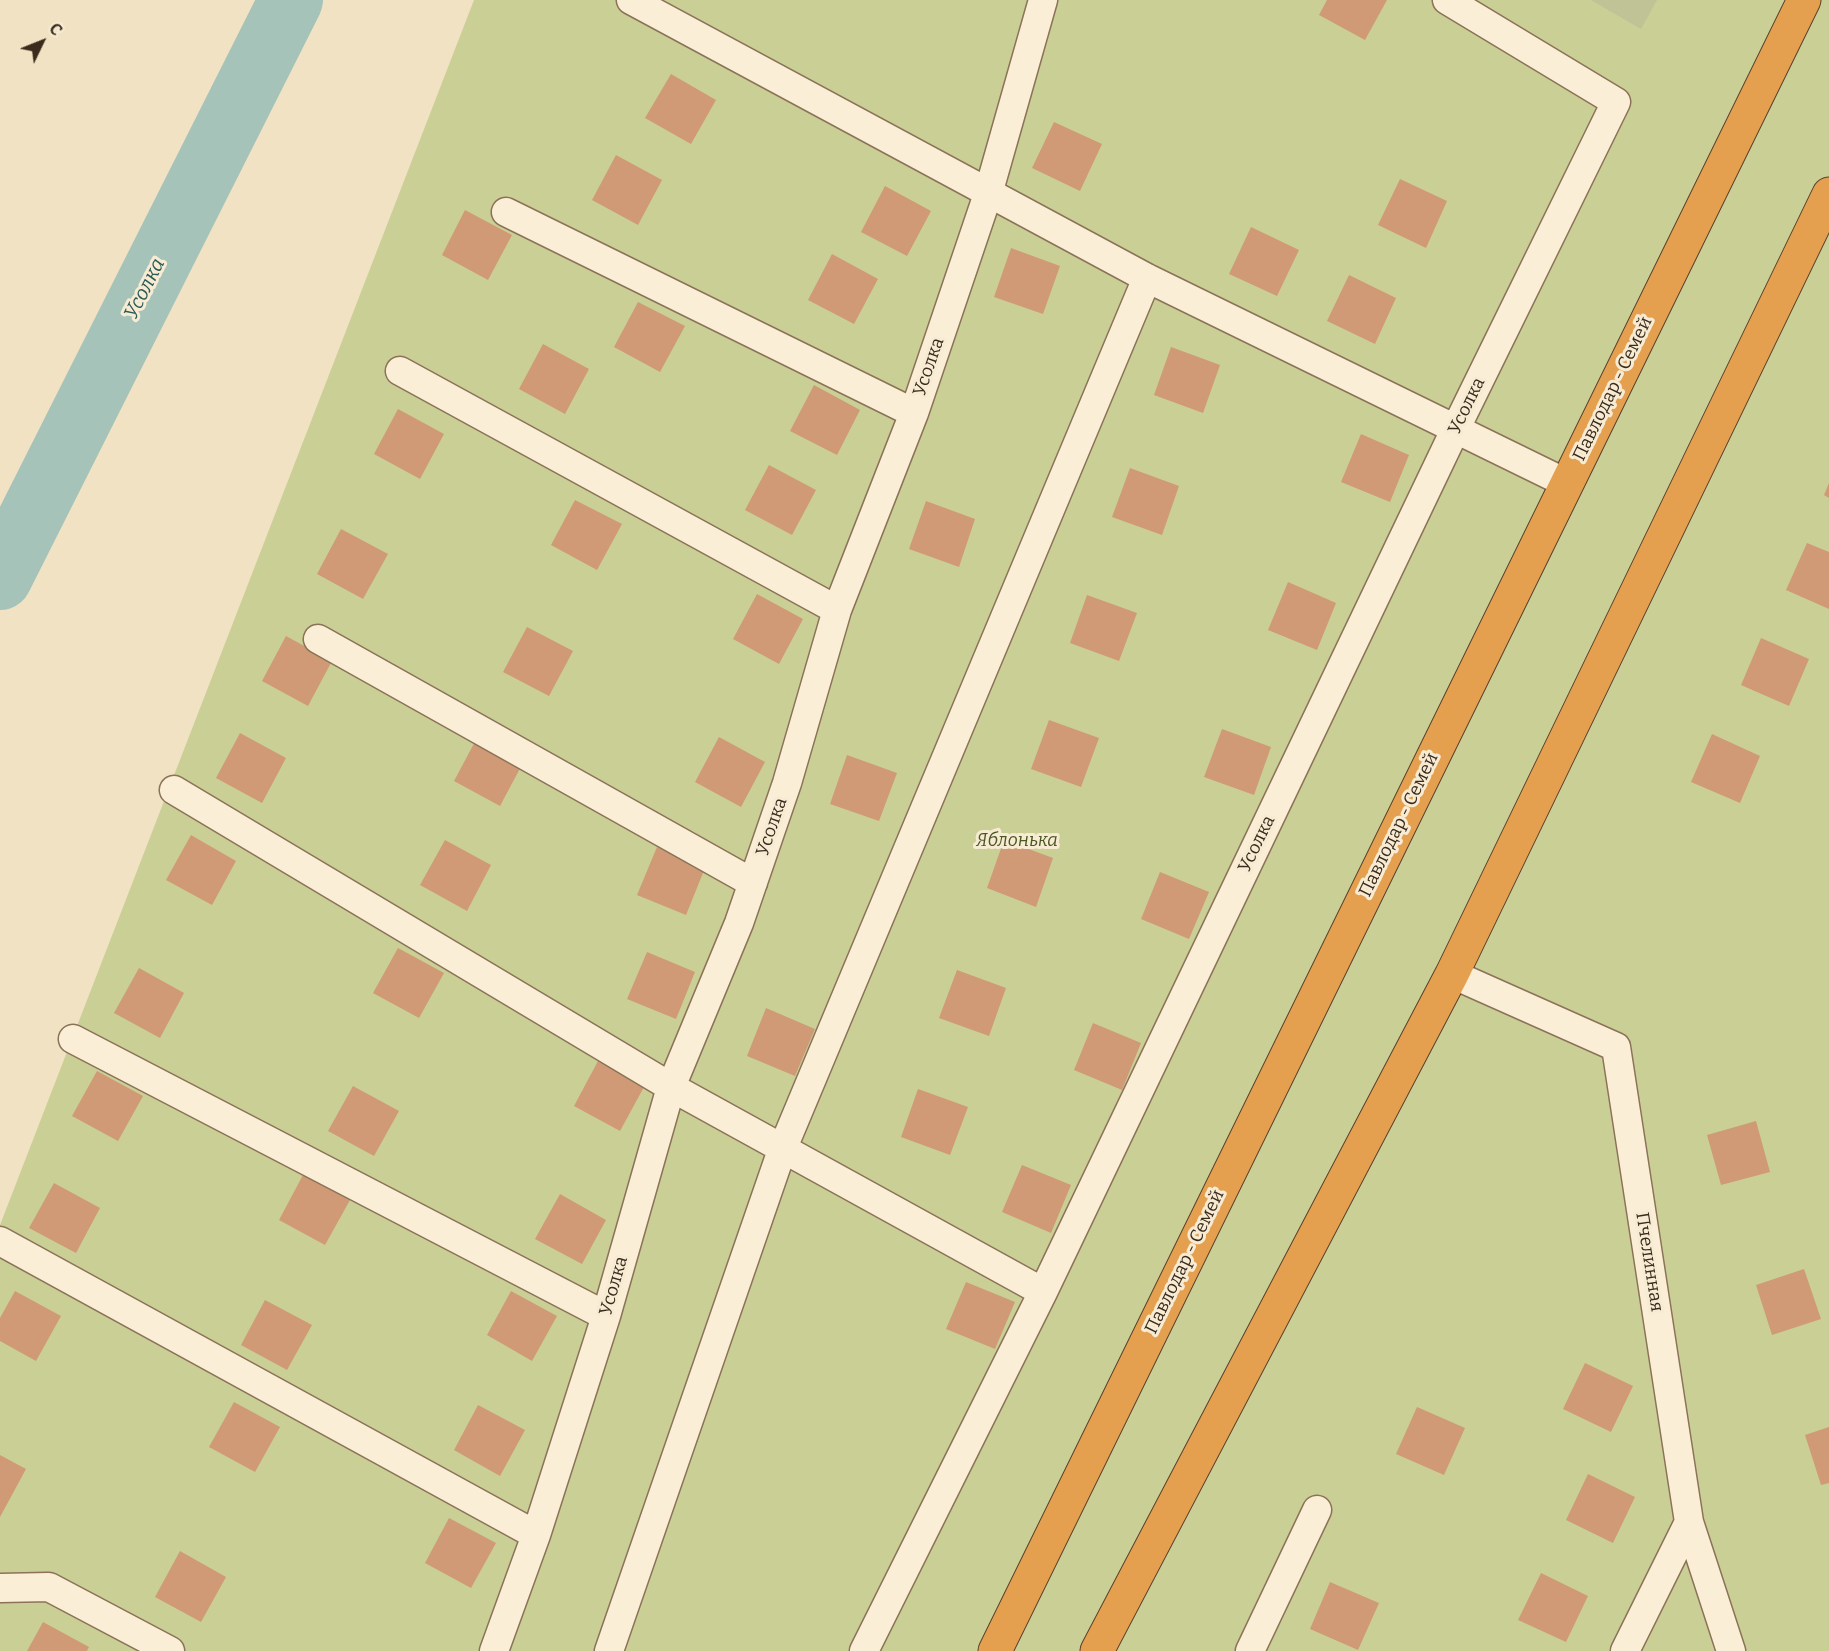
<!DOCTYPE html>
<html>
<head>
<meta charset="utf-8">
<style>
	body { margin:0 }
	#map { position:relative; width:1829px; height:1651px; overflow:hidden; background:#f0e2c2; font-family:Bitter,serif }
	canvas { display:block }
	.north { position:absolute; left:12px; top:12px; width:60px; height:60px; -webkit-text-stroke:4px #f7ecd3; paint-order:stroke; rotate:47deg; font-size:16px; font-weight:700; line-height:24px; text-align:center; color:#3a2b1d }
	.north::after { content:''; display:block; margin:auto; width:21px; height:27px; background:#3a2b1d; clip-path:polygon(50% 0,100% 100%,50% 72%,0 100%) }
</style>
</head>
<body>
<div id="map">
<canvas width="1829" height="1651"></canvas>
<div class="north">С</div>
</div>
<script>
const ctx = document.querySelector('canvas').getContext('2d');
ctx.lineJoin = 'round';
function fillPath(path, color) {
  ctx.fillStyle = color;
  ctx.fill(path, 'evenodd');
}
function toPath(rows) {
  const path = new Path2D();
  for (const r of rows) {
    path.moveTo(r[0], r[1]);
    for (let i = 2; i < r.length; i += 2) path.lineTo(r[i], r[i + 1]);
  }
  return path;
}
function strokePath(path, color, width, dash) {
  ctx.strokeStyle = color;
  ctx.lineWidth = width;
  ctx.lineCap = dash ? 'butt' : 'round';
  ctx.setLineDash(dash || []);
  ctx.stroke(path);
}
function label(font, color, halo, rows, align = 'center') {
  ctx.font = font + ' Bitter,serif';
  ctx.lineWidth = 6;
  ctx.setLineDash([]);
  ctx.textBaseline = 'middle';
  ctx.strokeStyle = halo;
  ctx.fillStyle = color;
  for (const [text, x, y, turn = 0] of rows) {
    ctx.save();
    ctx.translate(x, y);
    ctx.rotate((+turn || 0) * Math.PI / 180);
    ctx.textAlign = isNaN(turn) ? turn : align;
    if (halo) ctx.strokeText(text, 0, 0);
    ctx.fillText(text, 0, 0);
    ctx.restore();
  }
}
const green = toPath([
	[474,0,1829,0,1829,1651,0,1651,0,1225]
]);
const cemetery = toPath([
	[1591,0,1657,0,1641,29]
]);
const river = toPath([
	[0,578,291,0]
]);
const building = toPath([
	[1327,0,1387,0,1365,40,1319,15],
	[671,74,716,100,691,144,645,118],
	[1054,122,1102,144,1080,191,1032,168],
	[616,155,662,180,638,225,592,200],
	[1400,179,1447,201,1426,248,1378,225],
	[885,186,931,211,907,256,861,232],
	[465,210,512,235,488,280,442,255],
	[1251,227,1299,250,1277,296,1229,274],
	[1011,248,1060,266,1043,314,994,297],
	[832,254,878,279,854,324,808,300],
	[1349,275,1396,298,1375,344,1327,321],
	[638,302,685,326,660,372,614,347],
	[543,344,589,369,565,414,519,389],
	[1171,347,1220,365,1203,413,1154,395],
	[814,385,860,410,837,455,790,431],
	[398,409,444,434,420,479,374,454],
	[1361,434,1409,455,1390,502,1341,482],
	[769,465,816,490,792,535,745,510],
	[1130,468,1179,486,1162,535,1112,517],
	[1829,483,1829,498,1824,495],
	[575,500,622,524,597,570,551,545],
	[926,501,975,519,959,567,909,549],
	[341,529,388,554,363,599,317,574],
	[1807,543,1829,552,1829,609,1786,590],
	[1288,582,1336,603,1317,650,1268,630],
	[757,594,803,619,779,664,733,639],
	[1087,595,1137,613,1119,661,1070,643],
	[527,627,573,651,549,696,503,672],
	[286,636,332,661,308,706,262,681],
	[1761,638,1809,659,1789,706,1741,685],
	[1049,720,1099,738,1081,787,1031,769],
	[1222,729,1271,747,1254,795,1204,777],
	[240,733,286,758,262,803,216,778],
	[1712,734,1760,756,1740,803,1691,782],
	[478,736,524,761,500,806,454,781],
	[719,737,765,762,741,807,695,782],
	[847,755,897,773,879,821,830,804],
	[191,835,236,861,212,905,166,880],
	[445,840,491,865,467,911,420,885],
	[1004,840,1053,858,1036,907,987,888],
	[657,847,705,868,686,915,637,895],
	[1160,872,1209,892,1189,939,1141,919],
	[398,948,444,973,419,1018,373,993],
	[647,952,695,972,676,1019,627,999],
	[139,968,184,993,160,1038,114,1013],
	[957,970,1006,988,989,1036,939,1018],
	[766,1008,815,1029,795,1076,747,1056],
	[1093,1023,1141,1043,1122,1090,1074,1070],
	[598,1061,644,1087,620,1131,574,1106],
	[97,1071,143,1096,118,1141,72,1116],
	[353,1086,399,1111,374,1156,328,1131],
	[918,1089,968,1107,950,1155,901,1137],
	[1756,1121,1770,1172,1721,1185,1707,1135],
	[1022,1165,1071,1185,1051,1233,1002,1212],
	[303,1175,350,1200,325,1245,279,1220],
	[54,1183,100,1208,76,1253,29,1228],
	[560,1194,606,1220,582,1264,535,1239],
	[1804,1269,1821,1319,1772,1335,1756,1285],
	[966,1282,1015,1302,995,1349,946,1329],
	[15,1291,61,1316,36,1361,0,1341,0,1318],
	[511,1291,557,1316,532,1361,487,1335],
	[265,1300,312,1325,287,1370,241,1345],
	[1585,1363,1633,1386,1611,1432,1563,1409],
	[234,1402,280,1427,255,1472,209,1447],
	[478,1405,525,1430,500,1476,454,1450],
	[1417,1407,1465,1428,1444,1475,1396,1454],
	[1829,1427,1829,1483,1821,1485,1805,1435],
	[0,1455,26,1469,0,1517],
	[1588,1474,1635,1497,1613,1543,1566,1520],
	[449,1518,496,1543,471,1588,425,1563],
	[180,1551,226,1577,201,1622,155,1597],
	[1541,1573,1588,1596,1566,1642,1518,1620],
	[1330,1582,1379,1603,1358,1650,1310,1629],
	[43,1622,89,1647,87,1651,27,1651]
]);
const street = toPath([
	[631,0,1147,278,1566,483],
	[506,212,914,413],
	[400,371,837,610],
	[318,639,753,883],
	[174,790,671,1087,1043,1292],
	[1452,974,1616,1047,1689,1522,1731,1651],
	[73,1039,606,1316],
	[0,1241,536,1535],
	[0,1588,49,1587,170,1651],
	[494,1651,536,1535,606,1316,671,1087,739,923,787,783,837,610,914,413,988,194,1043,0],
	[609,1651,782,1150,1147,278],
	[864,1651,1043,1292,1456,428,1616,102,1447,0],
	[1250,1651,1317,1510],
	[1625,1651,1689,1522]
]);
const highway = toPath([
	[995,1651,1804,0],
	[1097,1651,1452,974,1829,194]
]);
const streetNames = [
	["Усолка",929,367,-71],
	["Павлодар - Семей",1613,389,-64],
	["Усолка",1467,406,-64],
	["Павлодар - Семей",1399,825,-64],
	["Усолка",772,827,-71],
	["Усолка",1257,844,-64],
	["Павлодар - Семей",1185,1262,-64],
	["Пчелинная",1649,1262,81],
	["Усолка",614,1286,-74]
];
const parkNames = [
	["Яблонька",1017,841]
];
const waterNames = [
	["Усолка",145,289,-63]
];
fillPath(green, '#cacf96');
fillPath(cemetery, '#bfc395');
strokePath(river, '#a5c3b9', 64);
fillPath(building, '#d09a76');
strokePath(street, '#8b7258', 31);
strokePath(highway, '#59402d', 35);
strokePath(street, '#faefd6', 28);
strokePath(highway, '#e49f4f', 33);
label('18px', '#3a2b1d', '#f7ecd3', streetNames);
label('italic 18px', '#4c5823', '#f7ecd3', parkNames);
label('italic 20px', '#2c5b57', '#f7ecd3', waterNames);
</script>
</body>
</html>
